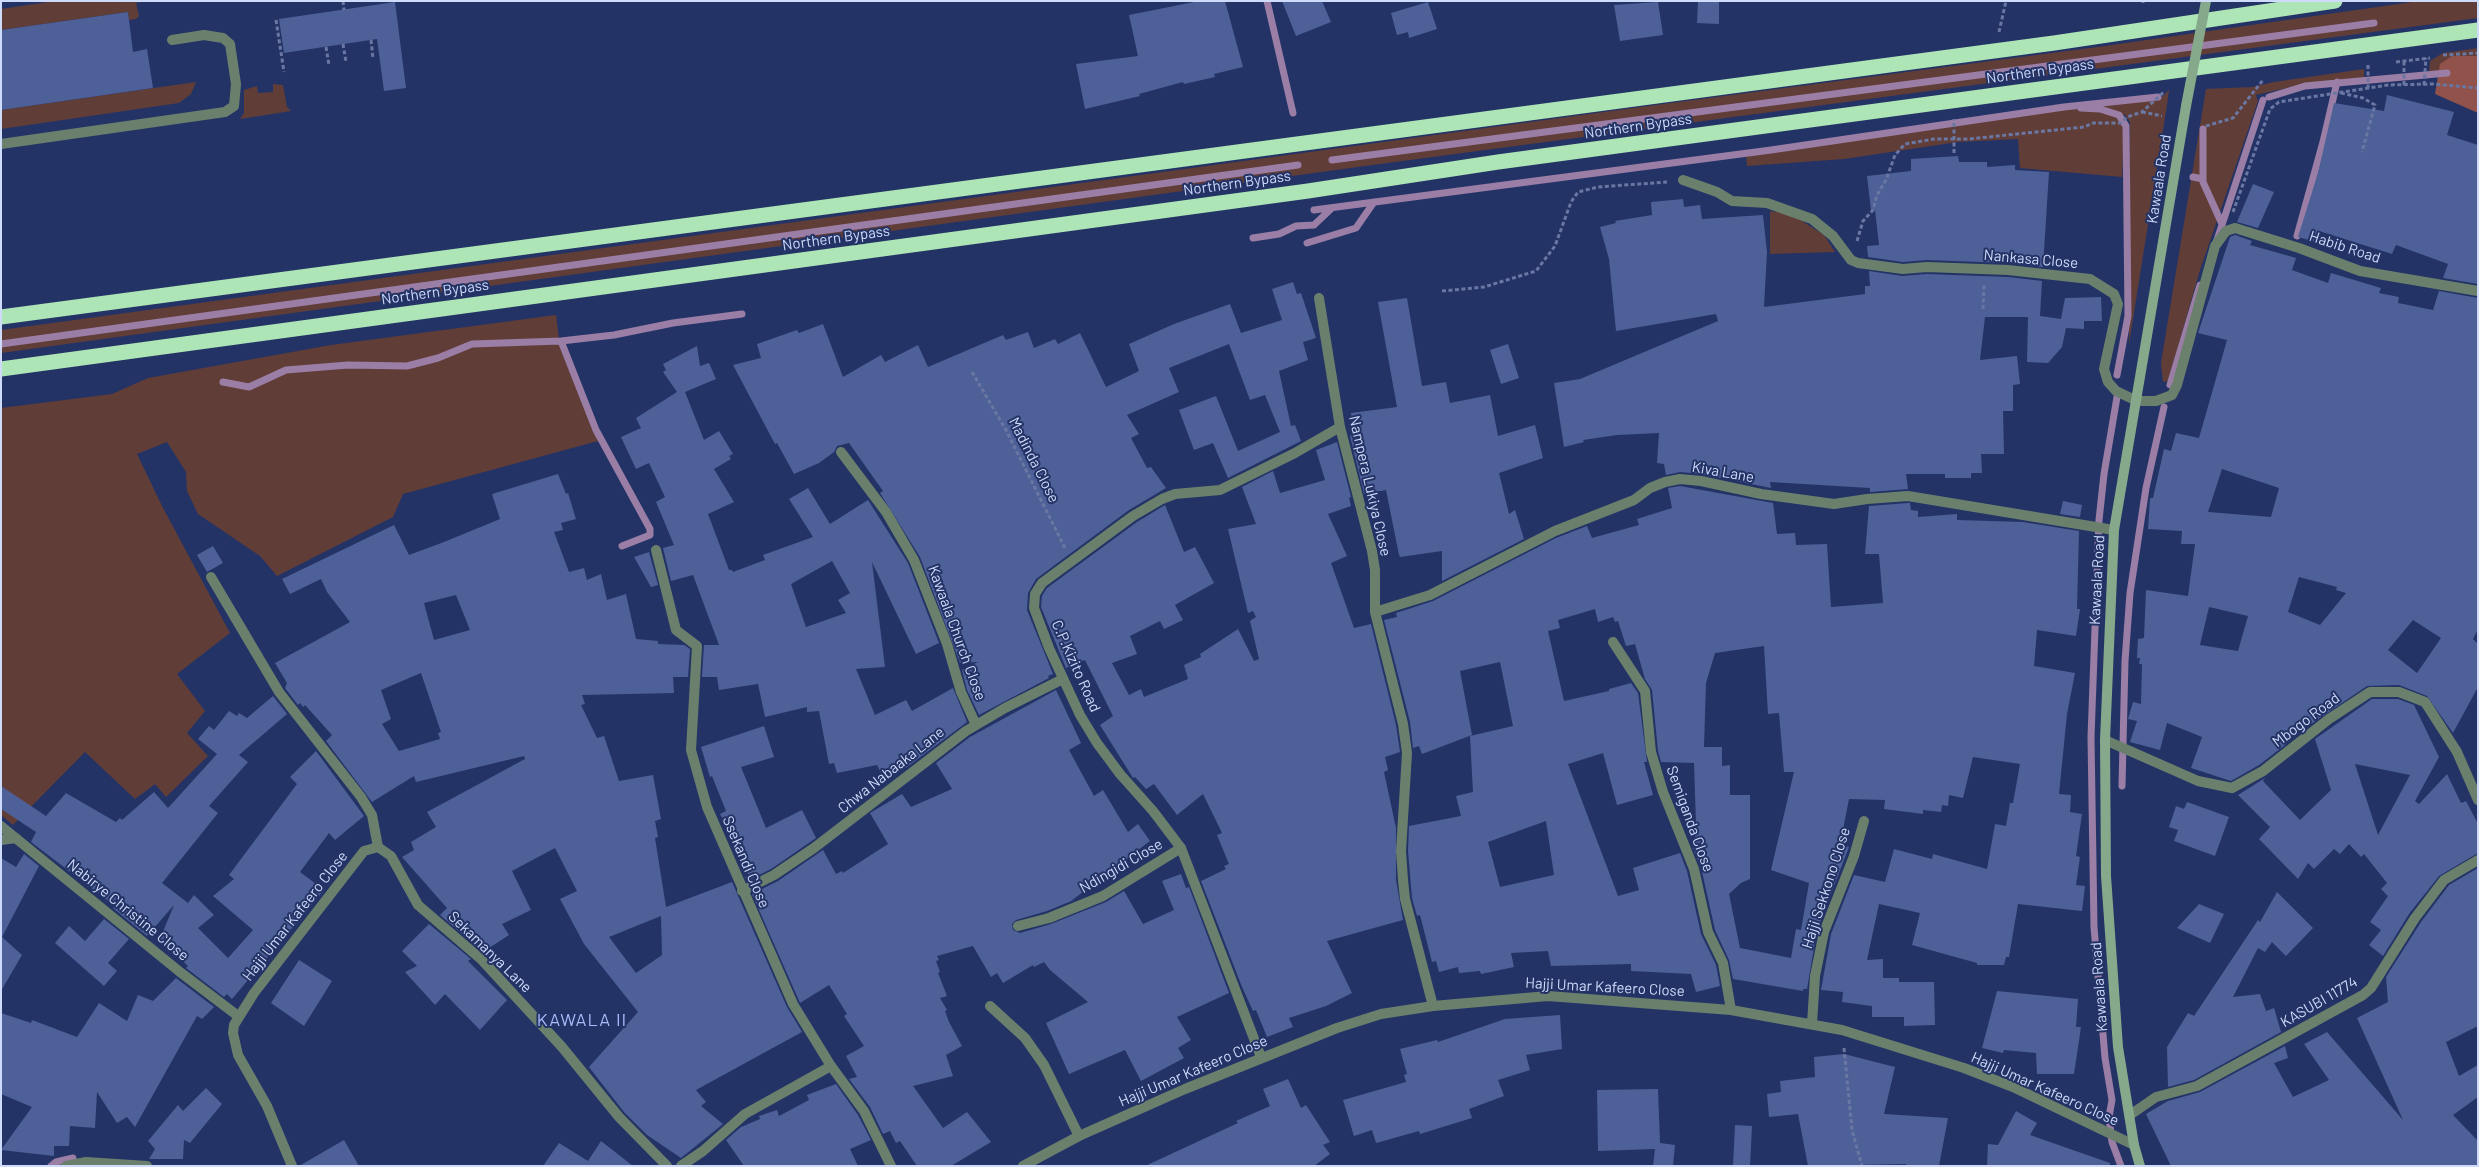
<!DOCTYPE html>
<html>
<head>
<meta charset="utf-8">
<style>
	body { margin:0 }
	#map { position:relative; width:2479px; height:1167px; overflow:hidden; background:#243366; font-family:Barlow,sans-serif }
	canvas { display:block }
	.frame { position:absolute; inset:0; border:2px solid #cfdbfb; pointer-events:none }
</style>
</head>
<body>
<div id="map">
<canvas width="2479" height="1167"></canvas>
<div class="frame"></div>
</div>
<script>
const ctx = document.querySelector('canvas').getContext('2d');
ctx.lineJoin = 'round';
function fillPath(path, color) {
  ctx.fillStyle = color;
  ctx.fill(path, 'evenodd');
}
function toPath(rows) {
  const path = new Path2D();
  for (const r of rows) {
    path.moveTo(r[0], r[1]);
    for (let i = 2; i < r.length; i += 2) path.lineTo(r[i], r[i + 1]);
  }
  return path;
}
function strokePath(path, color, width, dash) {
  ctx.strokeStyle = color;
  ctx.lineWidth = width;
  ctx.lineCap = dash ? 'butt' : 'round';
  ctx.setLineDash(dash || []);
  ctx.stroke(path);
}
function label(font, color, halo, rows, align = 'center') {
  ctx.font = font + ' Barlow,sans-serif';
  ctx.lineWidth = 4;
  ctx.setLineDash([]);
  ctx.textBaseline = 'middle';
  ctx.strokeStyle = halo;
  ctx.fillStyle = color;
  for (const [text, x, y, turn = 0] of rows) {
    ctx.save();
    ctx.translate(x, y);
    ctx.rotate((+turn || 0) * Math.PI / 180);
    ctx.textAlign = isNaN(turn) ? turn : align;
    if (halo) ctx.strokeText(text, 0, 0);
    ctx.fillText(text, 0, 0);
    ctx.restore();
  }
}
const green = toPath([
	[55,1,145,1,136,3,139,16,136,19,129,20,128,12,1,30,1,9],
	[2419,1,2478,1,2478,18,1365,166,1,353,1,330,1648,106,2105,46],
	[2478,48,2478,69,2429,72,2430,61,2443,53],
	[2364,69,2364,78,2304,84,2256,95,2258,101,2200,270,2168,381,2163,382,2161,363,2206,89,2252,87,2274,82],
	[196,82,191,94,179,103,1,129,1,110],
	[273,84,283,85,287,107,291,111,240,119,244,113,244,90,257,86,258,93,273,92],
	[2169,90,2167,105,2129,344,2130,122,2125,115,2110,109,2085,106,2161,98],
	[2064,108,2099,111,2117,116,2124,128,2122,177,2020,168,2018,139,1958,142,1844,159,1747,166,1746,154],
	[1770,211,1791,214,1824,235,1835,252,1770,254],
	[556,315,560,347,598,441,403,494,393,517,277,576,260,556,198,514,187,491,186,472,167,442,137,454,162,506,230,633,177,674,205,711,187,733,208,756,166,797,155,784,135,799,85,752,13,825,1,815,1,408,112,394,148,378,331,345]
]);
const forest = toPath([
	[2452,56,2478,56,2478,113,2435,94,2440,64]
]);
const stream = toPath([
	[1267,1,1293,113],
	[2269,97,2305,86,2447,73],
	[2081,108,2100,109,2119,115,2126,126,2128,316,2117,375],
	[2203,129,2203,182,2222,224],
	[1332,160,2374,23],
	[2193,177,2203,179],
	[1314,210,1771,150,2064,107,2158,97],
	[2297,236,2323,142,2337,82],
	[1253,238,1279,234,1296,226,1314,225,1332,208],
	[2217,240,2263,100],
	[1307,243,1356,228,1374,202],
	[561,341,596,430,650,529,650,535,622,546],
	[1,344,1298,165],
	[223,382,249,387,286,370,348,365,407,366,438,358,472,344,561,341,614,335,673,323,742,314],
	[2170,385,2200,285],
	[2117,397,2104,474,2099,520,2091,737,2094,927,2105,1058,2112,1100,2109,1117,2112,1142,2121,1166],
	[2122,786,2125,661,2130,593,2146,488,2164,407],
	[51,1166,56,1162,73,1158]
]);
const building = toPath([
	[1199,1,1225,1,1243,67,1214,74,1215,77,1184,84,1183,82,1139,94,1140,96,1085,109,1076,64,1138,56,1129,15],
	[1282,1,1322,1,1331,22,1296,36],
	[1698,1,1719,1,1719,24,1697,23],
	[395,2,406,88,384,91,377,39,284,53,279,19],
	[1428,2,1437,29,1409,38,1408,32,1397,35,1391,13],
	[1658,2,1663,35,1620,41,1614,5],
	[128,12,133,52,147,49,153,88,1,110,1,30],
	[2387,95,2454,112,2447,135,2478,145,2478,284,2443,278,2448,264,2396,245,2392,254,2319,231,2316,242,2298,237,2318,173,2334,103,2384,111],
	[1958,156,1959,162,1987,162,1987,167,2015,165,2015,170,2049,172,2043,267,2008,263,1927,260,1903,262,1868,257,1867,246,1879,245,1875,210,1871,210,1867,176,1911,171,1911,159],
	[2253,184,2274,192,2258,228,2237,222],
	[1683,199,1684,207,1700,205,1702,219,1763,215,1767,252,1764,307,1865,294,1865,286,1870,286,1869,271,1902,276,1927,274,2008,277,2042,281,2040,316,2061,319,2065,298,2101,297,2102,321,2084,321,2084,329,2066,328,2062,347,2048,363,2027,362,2028,317,1985,317,1980,360,2017,356,2020,384,2013,385,2013,411,2003,411,2004,454,1981,454,1982,473,1971,473,1971,478,1945,478,1945,474,1906,474,1908,489,1870,492,1870,488,1770,482,1771,488,1702,474,1680,472,1666,475,1664,464,1657,463,1659,433,1617,435,1583,440,1584,442,1564,447,1554,383,1580,379,1718,321,1716,314,1616,331,1609,259,1600,227,1616,223,1615,221,1652,215,1651,202],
	[2235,235,2252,241,2250,245,2296,258,2292,270,2328,283,2331,273,2381,288,2379,293,2399,297,2398,303,2433,310,2439,291,2478,298,2478,629,2473,639,2478,644,2478,687,2453,733,2427,696,2399,685,2367,686,2311,724,2308,716,2296,734,2293,732,2285,745,2259,765,2231,781,2191,768,2202,737,2167,723,2160,750,2130,742,2137,721,2128,719,2133,702,2141,704,2142,664,2139,664,2140,658,2137,658,2138,639,2144,638,2146,590,2188,596,2195,544,2181,544,2182,531,2148,529,2150,498,2153,498,2164,449,2171,451,2176,433,2199,438,2227,340,2198,333,2230,237],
	[2222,469,2279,488,2271,517,2208,512],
	[2299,577,2337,587,2336,590,2346,593,2320,625,2288,612],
	[2209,607,2248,616,2238,651,2200,645],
	[2413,620,2441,638,2417,673,2388,650],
	[1293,282,1297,294,1301,293,1316,338,1303,342,1308,360,1279,371,1291,426,1295,425,1301,441,1228,478,1213,443,1194,450,1179,410,1216,396,1238,451,1280,432,1265,395,1250,400,1229,344,1169,368,1179,392,1127,415,1139,434,1131,438,1147,468,1151,467,1166,488,1129,510,1036,579,1028,593,1027,610,1053,674,1048,676,1049,678,979,715,967,690,962,670,978,662,960,663,920,557,880,493,883,491,849,443,837,446,834,452,819,463,794,474,777,443,775,444,733,365,761,358,757,344,797,330,799,333,823,324,843,377,881,355,885,362,918,345,928,367,1003,335,1006,340,1028,332,1034,348,1055,339,1058,344,1080,333,1106,387,1139,371,1129,344,1174,324,1230,304,1241,333,1282,320,1272,289],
	[1407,298,1422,386,1446,382,1450,403,1490,395,1498,436,1535,425,1543,458,1499,473,1509,514,1515,510,1524,539,1442,581,1442,551,1400,557,1399,555,1386,490,1364,494,1350,436,1354,432,1351,413,1397,407,1378,302],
	[1508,344,1519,378,1501,384,1490,350],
	[697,346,700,366,709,363,716,379,685,392,704,440,719,431,733,454,729,456,731,459,714,469,734,502,708,514,729,570,732,570,733,572,765,560,763,555,813,537,789,499,808,488,830,524,868,500,908,563,939,643,916,654,872,562,885,667,856,669,875,715,906,700,912,711,953,688,967,722,907,767,883,777,877,765,837,773,834,763,829,764,819,711,807,712,807,707,765,717,758,684,719,690,717,677,702,677,704,645,719,645,693,575,671,581,663,548,674,545,656,502,665,497,649,463,636,469,621,437,641,428,636,418,677,392,663,372,666,370,663,364],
	[832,561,850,593,838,600,846,613,806,627,791,584],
	[1337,442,1351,497,1349,498,1351,506,1328,514,1347,556,1331,563,1354,628,1371,624,1396,725,1400,752,1385,757,1388,770,1384,772,1396,828,1396,880,1403,920,1327,941,1352,993,1326,1006,1289,1018,1293,1027,1267,1037,1256,1010,1253,1011,1242,987,1201,881,1226,869,1224,866,1229,864,1217,835,1222,833,1203,794,1177,815,1154,784,1146,789,1135,777,1133,778,1100,725,1113,716,1085,660,1066,668,1041,607,1042,596,1047,588,1137,522,1165,505,1184,552,1195,547,1214,583,1175,605,1183,620,1164,629,1160,621,1130,636,1137,654,1112,663,1129,695,1141,689,1144,697,1188,679,1184,665,1201,657,1200,654,1238,629,1254,661,1259,659,1250,621,1256,617,1253,611,1248,613,1228,529,1256,524,1242,487,1273,471,1280,493,1325,480,1316,450],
	[558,474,566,494,568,493,576,519,561,523,563,530,554,532,569,572,584,568,587,580,601,574,607,600,626,594,636,639,658,641,658,644,684,645,690,649,688,677,673,677,674,693,582,695,585,704,581,705,597,738,604,736,619,781,653,775,661,819,655,821,658,837,655,838,666,907,732,882,787,1007,802,1032,696,1090,706,1102,701,1106,723,1124,681,1158,647,1135,624,1112,589,1067,638,1012,584,944,560,899,577,891,555,848,512,871,531,910,502,924,509,935,483,952,440,915,447,908,402,857,414,850,411,842,436,827,427,812,525,759,524,756,416,782,414,776,372,802,326,741,332,735,305,705,303,707,300,703,298,705,285,688,287,683,275,663,350,622,327,592,321,579,290,594,282,579,394,525,409,555,444,542,500,519,492,494],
	[456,595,470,630,434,640,424,603],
	[421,673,441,732,438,733,440,739,399,751,382,724,391,719,381,690],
	[661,916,662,955,636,973,609,937],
	[1680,486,1773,503,1777,534,1795,533,1796,545,1827,544,1831,607,1883,603,1879,554,1865,554,1869,506,1908,503,1910,503,1911,510,1918,511,1918,517,1957,514,1957,520,2023,522,2079,531,2077,609,2080,609,2076,636,2037,630,2034,666,2075,673,2067,714,2059,794,2071,795,2070,812,2082,814,2076,856,2080,857,2076,885,2085,886,2082,911,2018,904,2009,957,2006,957,2004,965,1977,965,1977,963,1912,945,1920,913,1879,904,1867,960,1883,959,1883,978,1899,978,1899,982,1934,982,1935,1025,1904,1026,1904,1017,1872,1017,1872,1006,1842,1002,1843,992,1821,990,1831,934,1854,875,1885,882,1894,849,1932,859,1933,854,1987,869,1995,824,2006,826,2010,803,2013,803,2020,764,1973,757,1963,798,1949,795,1948,806,1942,805,1941,812,1923,810,1923,814,1884,809,1885,800,1849,799,1840,845,1849,847,1817,930,1807,989,1803,989,1803,991,1733,979,1729,960,1715,930,1701,867,1693,848,1696,847,1694,824,1696,824,1694,763,1661,762,1658,751,1652,690,1645,679,1635,644,1626,646,1618,621,1615,622,1613,617,1598,622,1595,609,1558,620,1560,628,1548,631,1564,701,1609,691,1609,689,1631,683,1638,693,1647,762,1644,762,1653,795,1617,805,1603,753,1568,764,1618,896,1639,890,1633,868,1680,853,1687,871,1701,934,1716,965,1720,986,1696,992,1691,974,1631,971,1631,964,1551,966,1548,951,1511,953,1514,967,1481,974,1480,971,1459,973,1458,967,1439,972,1436,961,1432,962,1420,915,1417,916,1412,898,1408,851,1409,826,1461,816,1456,796,1473,792,1470,736,1513,726,1500,662,1460,671,1472,735,1422,754,1419,746,1413,748,1410,722,1384,620,1397,617,1396,613,1433,601,1556,538,1587,526,1592,538,1639,525,1637,519,1672,508,1668,488],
	[1764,646,1768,714,1779,713,1784,772,1794,772,1771,870,1809,883,1801,930,1796,929,1791,958,1740,948,1729,894,1741,883,1750,879,1750,795,1730,795,1730,765,1722,766,1722,747,1704,747,1706,683,1715,653],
	[1546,821,1554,875,1500,887,1488,842],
	[2063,501,2082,505,2080,517,2060,514],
	[213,546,223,563,207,572,197,555],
	[649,552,658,585,651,587,634,557],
	[1056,690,1081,743,1069,750,1094,796,1103,790,1128,832,1138,824,1150,841,1071,901,1086,895,1047,911,1016,920,1012,924,1013,930,1020,933,1051,924,1106,902,1124,891,1143,924,1174,910,1162,881,1181,874,1186,888,1189,887,1229,993,1177,1017,1191,1040,1178,1048,1184,1058,1141,1081,1125,1050,1069,1074,1046,1023,1088,1002,1050,970,1044,962,1034,967,1033,965,1003,983,997,973,991,977,973,946,937,956,939,960,936,961,940,972,938,973,947,996,940,998,947,1010,945,1011,949,1022,962,1046,946,1055,953,1076,913,1086,943,1128,967,1112,991,1142,951,1166,917,1166,900,1141,896,1143,890,1131,883,1134,870,1107,849,1079,857,1077,846,1056,864,1046,844,1016,847,1014,829,985,800,1003,752,894,778,881,823,850,836,874,842,871,843,873,888,844,870,813,902,794,911,807,952,789,936,763,970,737],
	[273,696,287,714,239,755,248,762,209,806,218,813,162,883,188,903,194,895,214,915,198,928,228,958,253,930,213,896,234,879,229,875,297,784,290,777,316,751,364,816,335,840,329,833,300,872,324,890,232,999,227,994,224,997,186,968,188,966,160,939,174,905,147,936,113,908,115,906,31,842,36,832,1,809,1,786,46,816,66,793,116,822,120,818,122,820,154,792,168,808,217,754,198,739,209,726,214,730,229,711,237,716,239,713,247,718],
	[2372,699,2398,699,2414,705,2439,757,2415,801,2419,804,2447,774,2461,803,2466,801,2478,824,2478,853,2439,876,2409,914,2383,956,2369,945,2381,930,2370,922,2388,896,2381,889,2387,883,2364,854,2361,857,2349,844,2340,854,2334,849,2314,869,2308,863,2298,879,2259,839,2270,827,2238,795,2265,778,2263,781,2300,820,2331,790,2315,739],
	[2355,764,2410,775,2378,835],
	[764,726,774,757,741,767,766,828,802,810,816,838,771,869,747,881,745,877,749,876,746,869,750,868,720,814,726,811,712,776,710,777,701,747],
	[2187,802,2229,817,2215,856,2174,841,2178,830,2169,827,2176,806,2184,809],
	[24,854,39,866,2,937,22,955,1,991,1,858,16,867],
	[2478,868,2478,1026,2446,1042,2459,1076,2478,1065,2478,1097,2453,1115,2478,1141,2478,1166,2171,1166,2146,1114,2168,1101,2200,1092,2285,1046,2288,1058,2274,1063,2293,1097,2329,1080,2304,1044,2327,1032,2403,1120,2357,1018,2388,1002,2386,977,2421,922,2449,885],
	[2277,892,2313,928,2286,956,2272,942,2265,952,2258,948,2233,997,2260,994,2266,1011,2274,1008,2281,1032,2194,1080,2168,1087,2167,1047,2188,1013,2194,1016,2258,920,2260,922],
	[2199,904,2224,914,2210,943,2177,928],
	[104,919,129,939,108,963,117,971,104,986,55,943,69,926,85,941],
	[429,924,471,959,468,961,507,1000,480,1030,445,994,435,1005,405,972,417,966,402,951],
	[299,960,332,981,304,1026,271,1003],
	[176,978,214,1007,202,1019,197,1016,135,1127,127,1117,117,1123,97,1092,95,1128,70,1126,69,1146,54,1146,54,1156,1,1150,32,1107,1,1094,1,1013,31,1023,32,1020,77,1037,99,1003,127,1021,138,995,153,1001],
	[1997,991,2078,999,2076,1027,2081,1027,2074,1074,2037,1074,2036,1053,2004,1050,2003,1053,1982,1048],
	[1560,1015,1562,1049,1526,1055,1530,1070,1498,1080,1504,1096,1469,1109,1472,1118,1420,1134,1419,1131,1376,1143,1372,1130,1354,1136,1343,1100,1406,1082,1404,1075,1407,1074,1400,1049,1437,1040,1438,1042,1505,1019],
	[1844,1054,1895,1067,1884,1114,1948,1118,1939,1166,1906,1166,1906,1164,1808,1166,1798,1114,1769,1117,1767,1094,1781,1092,1780,1081,1815,1077,1814,1057],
	[1288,1079,1301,1108,1306,1105,1330,1142,1323,1145,1330,1154,1314,1166,1145,1166,1238,1123,1236,1121,1270,1106,1263,1089],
	[836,1084,858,1115,871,1140,850,1149,858,1166,744,1166,726,1140,741,1127,760,1119,759,1116,777,1110,779,1116,809,1100,807,1095],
	[206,1088,222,1104,190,1143,184,1140,183,1159,149,1159,155,1149,148,1141,178,1105,183,1111],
	[1658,1089,1660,1143,1675,1145,1673,1166,1653,1166,1655,1149,1598,1151,1597,1090],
	[2016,1111,2037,1123,2030,1135,2110,1163,2110,1166,1987,1166,1988,1144,1998,1145],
	[1735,1125,1752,1126,1750,1166,1733,1166],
	[344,1140,359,1166,299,1166],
	[601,1141,633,1166,543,1166,559,1143,588,1161]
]);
const path = toPath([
	[343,1,344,10],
	[2143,1,2143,3],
	[276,20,284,72],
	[1999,32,2006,1],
	[371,40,373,59],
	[343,44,346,62],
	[326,47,329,65],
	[2443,55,2478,53],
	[2396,62,2430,58],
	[2368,65,2368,88],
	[2404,85,2404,61],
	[2424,85,2426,58],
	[2341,93,2363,98,2375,105,2362,152],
	[2142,112,2162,116],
	[2206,126,2233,118,2263,80],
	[1954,153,1954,119],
	[2233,212,2270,109,2279,102,2388,85,2433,84,2478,88],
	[1857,241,1863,221,1873,210,1877,195,1886,180,1895,155,1905,144,1934,139,1969,139,2084,127,2093,123,2121,123,2127,117,2142,112,2165,91],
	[1442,291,1484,287,1536,271,1555,246,1571,202,1578,192,1598,187,1667,182],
	[1983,309,1984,285],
	[972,372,1006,430,1065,548],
	[1844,1048,1852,1130,1862,1166]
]);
const lane = toPath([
	[1,144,225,112,234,106,236,84,230,44,223,38,204,35,172,40],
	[841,452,886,512,914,560,947,644,961,692,976,725],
	[378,847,391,856,418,905,482,960,562,1047,619,1117,667,1166],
	[742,891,774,875,814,848,966,731,1005,708,1063,679],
	[1018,926,1049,918,1103,896,1181,848],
	[990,1006,1025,1038,1044,1065,1079,1136],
	[681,1166,703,1151,745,1114,831,1066]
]);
const street = toPath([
	[1683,180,1717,192,1732,201,1767,203,1812,219,1833,236,1851,260,1858,263,1903,269,1927,267,2008,270,2090,279,2114,294,2118,304,2104,369,2108,382,2116,391,2137,401,2156,401,2172,395,2177,385,2215,246,2226,231,2235,228,2299,248,2360,271,2478,291],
	[1319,298,1340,427,1372,551,1375,570,1375,612,1403,724,1407,753,1401,851,1403,880,1405,899,1433,1006],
	[656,550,676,630,697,646,691,750,707,807,793,1004,831,1066,864,1111,891,1166],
	[211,577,279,692,361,797,372,815,378,847,364,851,254,993,234,1025,233,1033,238,1055,267,1106,292,1166],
	[1375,612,1430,595,1555,531,1634,500,1650,488,1665,482,1680,479,1701,481,1761,494,1834,504,1867,499,1908,496,2114,530],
	[1613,642,1645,691,1651,752,1663,792,1694,869,1708,932,1723,963,1731,1010],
	[2105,740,2198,781,2232,788,2263,771,2329,719,2370,692,2399,692,2425,702,2457,752,2478,800],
	[1,826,180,972,238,1016],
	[1,840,16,838],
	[1812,1024,1815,976,1824,932,1854,856,1864,821],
	[1261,1057,1181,848,1153,811,1120,774,1097,743,1080,715,1049,648,1034,608,1035,594,1042,583,1133,516,1162,499,1175,494,1220,490,1295,453,1340,427],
	[2130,1115,2156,1097,2197,1086,2363,995,2371,988,2415,918,2444,880,2478,860],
	[66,1166,86,1162,147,1166],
	[1023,1166,1079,1136,1185,1089,1337,1028,1381,1014,1433,1006,1548,996,1731,1010,1842,1030,1964,1068,2013,1087,2134,1145]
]);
const secondary = toPath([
	[2140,1166,2134,1145,2118,1047,2106,876,2105,740,2114,530,2186,106]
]);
const highway = toPath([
	[1,317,2054,43,2335,1],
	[1,369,1308,191,1498,162,2478,30]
]);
const secondaryBridge = toPath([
	[2186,106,2206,1]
]);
const streetNames = [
	["Northern Bypass",2040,71,-8],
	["Northern Bypass",1638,126,-8],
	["Kawaala Road",2159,179,-81],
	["Northern Bypass",1237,183,-8],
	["Northern Bypass",836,238,-8],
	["Habib Road",2345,247,18],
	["Nankasa Close",2031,259,5],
	["Northern Bypass",435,292,-8],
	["Madinda Close",1034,460,63],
	["Kiva Lane",1723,472,10],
	["Nampera Lukiya Close",1370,486,77],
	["Kawaala Road",2097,580,-87],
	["Kawaala Church Close",957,633,70],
	["C.P.Kizito Road",1076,666,66],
	["Mbogo Road",2306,720,-37],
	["Chwa Nabaaka Lane",891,770,-38],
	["Semiganda Close",1690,819,70],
	["Ssekandi Close",746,862,67],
	["Ndingidi Close",1121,866,-30],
	["Hajji Sekkono Close",1826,888,-72],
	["Nabirye Christine Close",128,910,39],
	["Hajji Umar Kafeero Close",295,916,-52],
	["Sekamanya Lane",490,952,44],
	["Hajji Umar Kafeero Close",1605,987,3],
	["Kawaala Road",2099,987,-94],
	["KASUBI 11774",2319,1002,-30],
	["Hajji Umar Kafeero Close",1193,1071,-23],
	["Hajji Umar Kafeero Close",2045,1089,24]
];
const quarterNames = [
	["KAWALA II",582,1020]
];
fillPath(green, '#613d38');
fillPath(forest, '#90524a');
strokePath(stream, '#9a7ea6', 7);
fillPath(building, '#4e6098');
strokePath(path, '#6a77a3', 3, [4, 2.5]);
strokePath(lane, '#6a806d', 10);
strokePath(street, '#6a806d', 10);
strokePath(secondary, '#86a98b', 10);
strokePath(highway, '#aee5b6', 15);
strokePath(secondaryBridge, '#86a98b', 10);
label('15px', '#cfdbfb', '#243366', streetNames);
ctx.letterSpacing = '1px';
label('18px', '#a6bcfa', '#243366', quarterNames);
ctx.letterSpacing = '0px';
</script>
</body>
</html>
